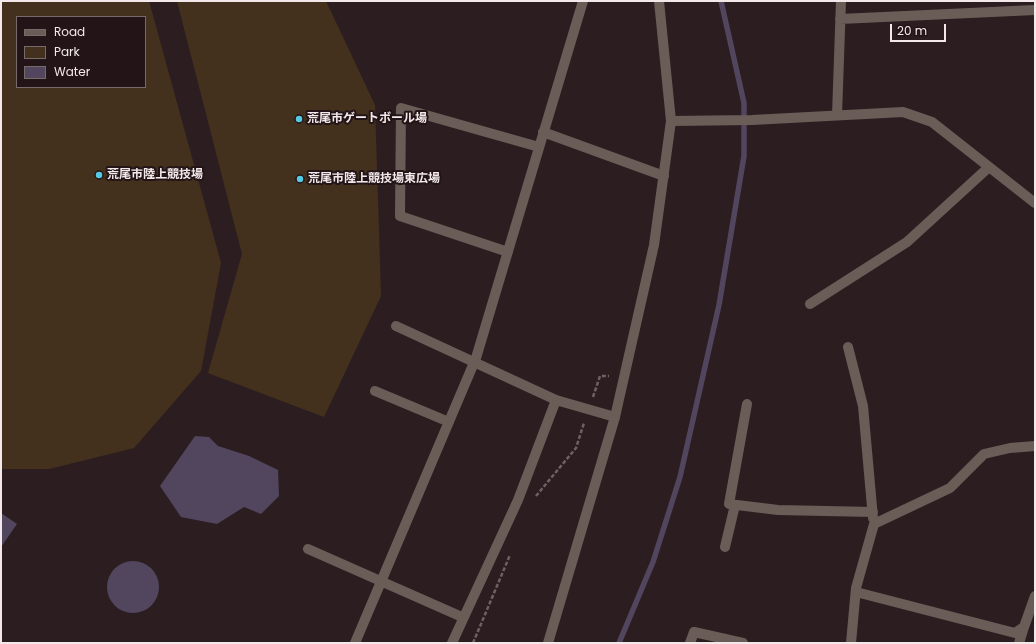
<!DOCTYPE html>
<html>
<head>
<meta charset="utf-8">
<style>
	body { margin:0 }
	#map { position:relative; width:1036px; height:644px; overflow:hidden; background:#2c1e20; font-family:Poppins,sans-serif }
	canvas { display:block }
	.frame { position:absolute; inset:0; border:2px solid #f3e9ea; pointer-events:none }
	.legend { position:absolute; left:16px; top:16px; width:130px; height:72px; box-sizing:border-box; background:#231517; border:1px solid #766a6b; margin:0; padding:5px 7px; list-style:none; font-size:12px; color:#f3e9ea }
	.legend li { display:flex; align-items:center; gap:8px; height:20px }
	.legend b { width:20px; border:1px solid #766a6b }
	.scale { position:absolute; left:890px; top:24px; width:56px; height:18px; box-sizing:border-box; border:2px solid #f3e9ea; border-top:0; padding-left:5px; font-size:12px; line-height:14px; white-space:nowrap; color:#f3e9ea; -webkit-text-stroke:3px #231517; paint-order:stroke }
</style>
</head>
<body>
<div id="map">
<canvas width="1036" height="644"></canvas>
<div class="frame"></div>
<ul class="legend">
<li><b style="height:5px;background:#6a5d58"></b>Road</li>
<li><b style="height:11px;background:#44311d"></b>Park</li>
<li><b style="height:11px;background:#51465e"></b>Water</li>
</ul>
<div class="scale">20 m</div>
</div>
<script>
const ctx = document.querySelector('canvas').getContext('2d');
ctx.lineJoin = 'round';
function fillPath(path, color) {
  ctx.fillStyle = color;
  ctx.fill(path, 'evenodd');
}
function toPath(rows) {
  const path = new Path2D();
  for (const r of rows) {
    if (r.length === 3) {
      path.moveTo(r[0] + r[2], r[1]);
      path.arc(r[0], r[1], r[2], 0, 2 * Math.PI);
      continue;
    }
    path.moveTo(r[0], r[1]);
    for (let i = 2; i < r.length; i += 2) path.lineTo(r[i], r[i + 1]);
  }
  return path;
}
function strokePath(path, color, width, dash) {
  ctx.strokeStyle = color;
  ctx.lineWidth = width;
  ctx.lineCap = dash ? 'butt' : 'round';
  ctx.setLineDash(dash || []);
  ctx.stroke(path);
}
function label(font, color, halo, rows, align = 'center') {
  ctx.font = font + ' Poppins,"Noto Sans JP",sans-serif';
  ctx.lineWidth = 4;
  ctx.setLineDash([]);
  ctx.textBaseline = 'middle';
  ctx.strokeStyle = halo;
  ctx.fillStyle = color;
  for (const [text, x, y, turn = 0] of rows) {
    ctx.save();
    ctx.translate(x, y);
    ctx.rotate((+turn || 0) * Math.PI / 180);
    ctx.textAlign = isNaN(turn) ? turn : align;
    if (halo) ctx.strokeText(text, 0, 0);
    ctx.fillText(text, 0, 0);
    ctx.restore();
  }
}
const green = toPath([
	[1,1,149,1,221,263,201,371,134,448,49,469,1,469],
	[17,17,145,17,145,87,17,87],
	[177,1,326,1,375,105,381,296,324,417,208,373,242,254]
]);
const water = toPath([
	[195,436,209,437,218,446,249,456,278,470,279,496,261,514,244,507,217,524,181,517,160,486],
	[1,513,17,524,1,547],
	[133,587,26]
]);
const stream = toPath([
	[619,643,653,562,680,477,719,305,744,156,744,103,721,1]
]);
const path = toPath([
	[593,397,600,376,609,376],
	[536,496,576,448,584,423],
	[473,643,510,555]
]);
const minor = toPath([
	[840,19,1035,10],
	[837,115,841,1],
	[671,121,752,120,903,112,932,122,1035,203],
	[543,132,664,176],
	[508,252,400,216,401,108,539,147],
	[810,304,907,242,989,167],
	[396,326,556,400],
	[848,347,863,406,873,518],
	[375,391,449,422],
	[747,404,729,504,778,510,873,512],
	[725,547,735,505],
	[308,549,462,617],
	[856,592,1015,633,1024,627,1035,596],
	[355,643,476,358,583,1],
	[452,643,518,500,556,400,615,417],
	[690,643,694,632,743,643],
	[851,643,856,588,874,524,950,488,984,454,1010,448,1035,446],
	[1019,643,1024,627]
]);
const tertiary = toPath([
	[548,643,615,417,654,245,671,121,659,1]
]);
const markers = [
	[299,119,4,"#57c9e3"],
	[99,175,4,"#57c9e3"],
	[300,179,4,"#57c9e3"]
];
const poiNames = [
	["荒尾市ゲートボール場",307,119],
	["荒尾市陸上競技場",107,175],
	["荒尾市陸上競技場東広場",308,179]
];
fillPath(green, '#44311d');
fillPath(water, '#51465e');
strokePath(stream, '#51465e', 5.5);
strokePath(path, '#6e6163', 2.5, [4, 2]);
strokePath(minor, '#6a5d58', 10);
strokePath(tertiary, '#6a5d58', 10);
for (const [x, y, r, color] of markers) {
  const dot = new Path2D();
  dot.arc(x, y, r, 0, 2 * Math.PI);
  ctx.fillStyle = color;
  ctx.fill(dot);
  strokePath(dot, '#231517', 1.5);
}
label('bold 12px', '#f3e9ea', '#231517', poiNames, 'left');
</script>
</body>
</html>
